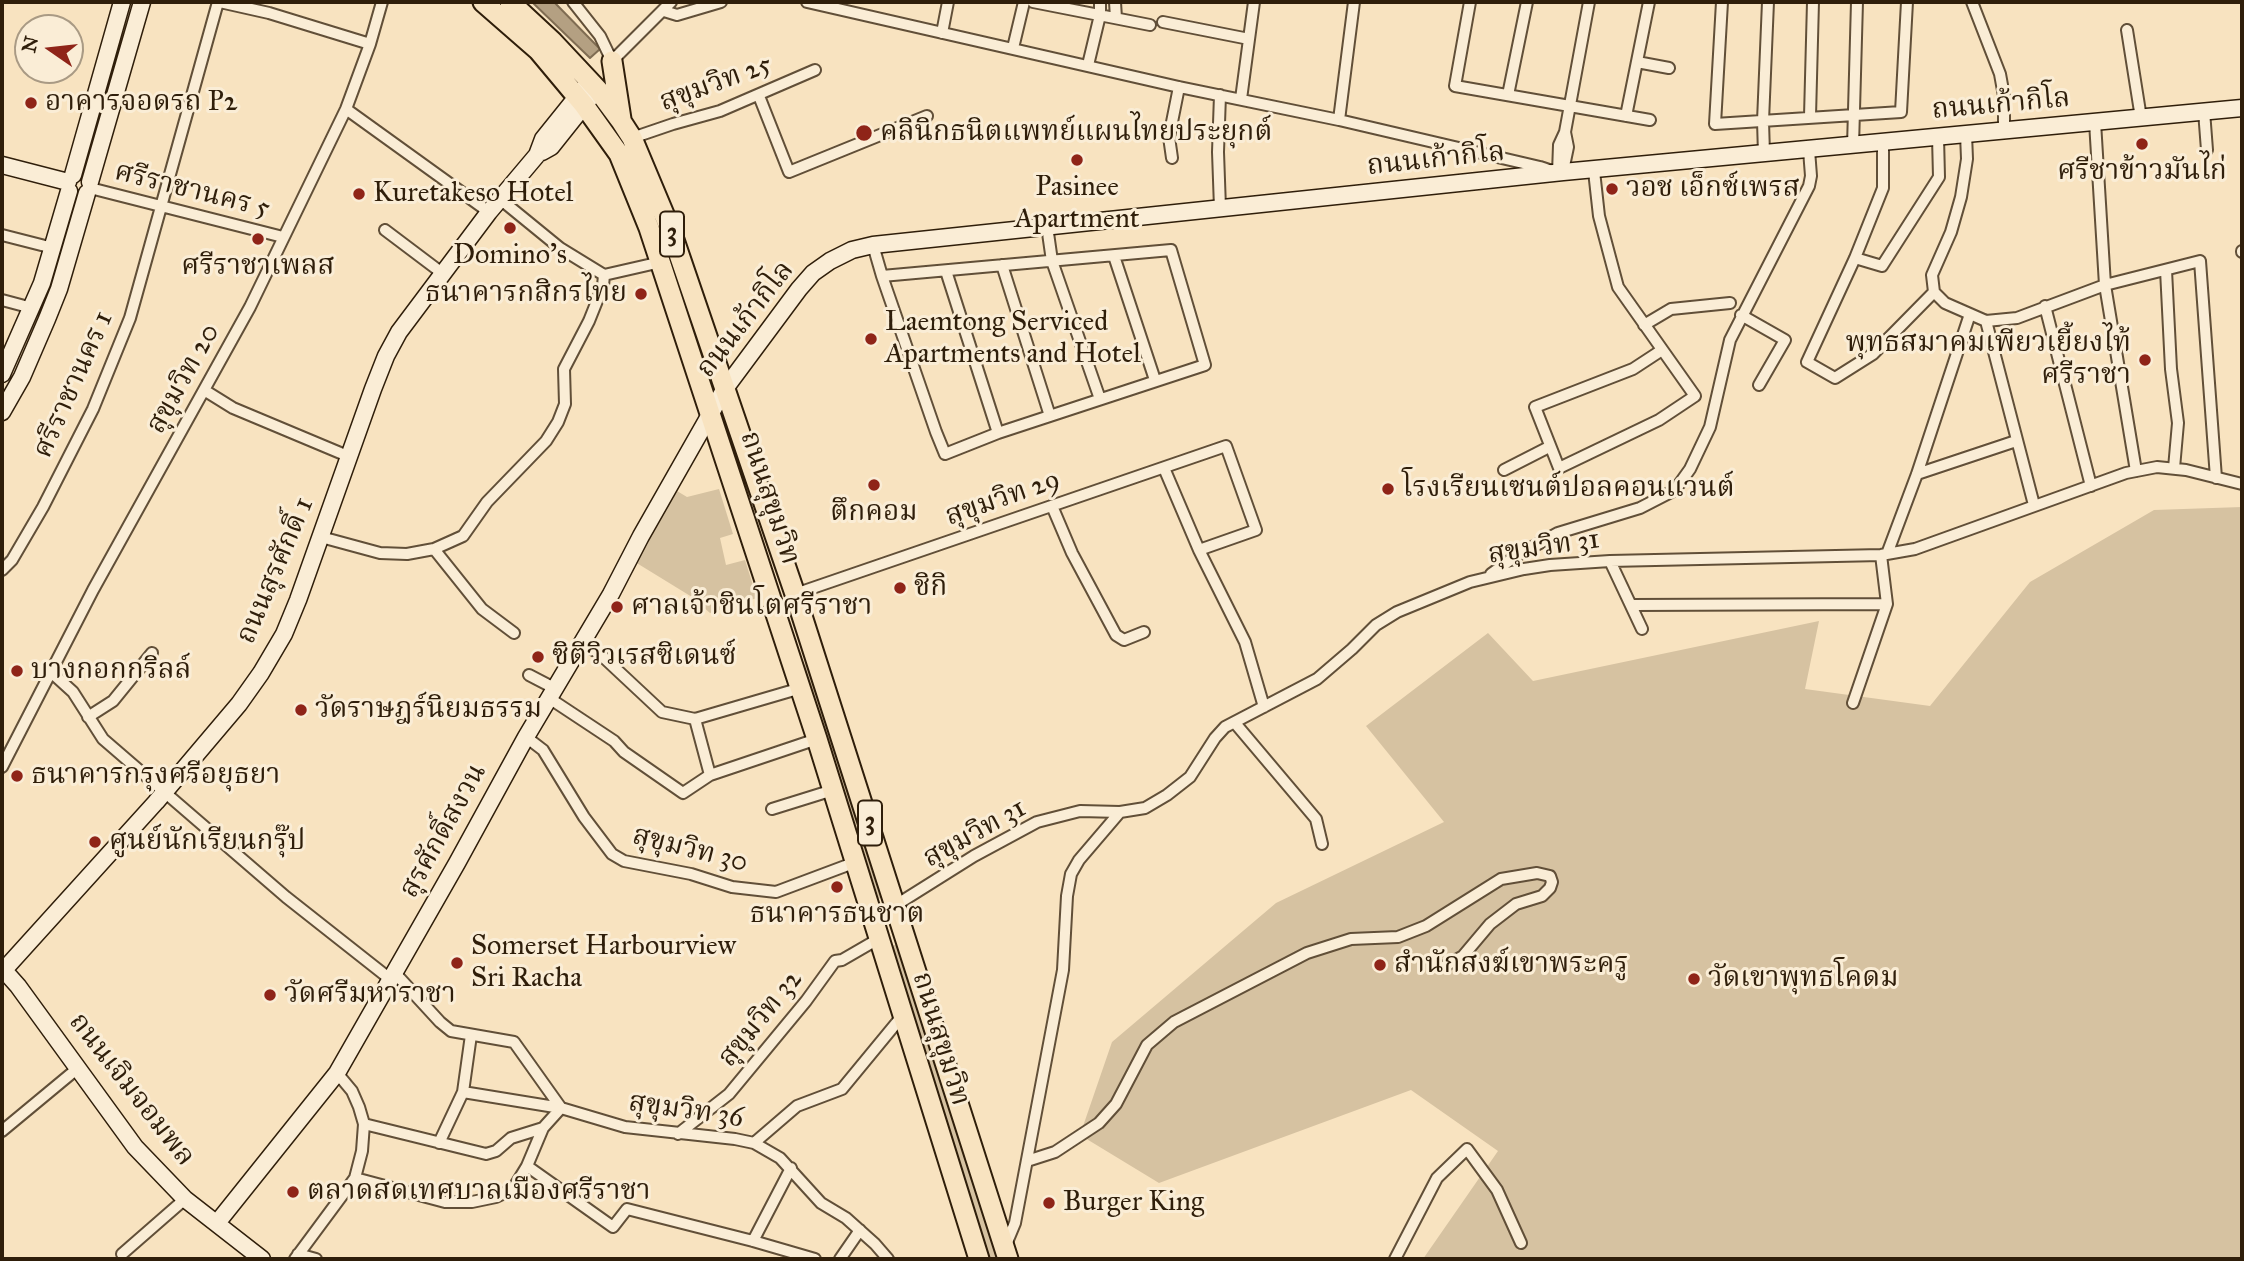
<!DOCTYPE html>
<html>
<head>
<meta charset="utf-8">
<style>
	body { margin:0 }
	#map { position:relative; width:2244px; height:1261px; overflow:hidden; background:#f8e3c0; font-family:"IM FELL Great Primer",serif }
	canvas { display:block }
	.frame { position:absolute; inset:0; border:4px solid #2f1e0a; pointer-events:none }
	.north { position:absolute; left:14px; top:14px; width:70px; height:70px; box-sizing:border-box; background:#faedd6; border:2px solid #a99a84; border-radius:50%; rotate:284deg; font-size:19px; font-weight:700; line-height:28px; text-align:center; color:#2f1e0a }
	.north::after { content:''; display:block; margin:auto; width:24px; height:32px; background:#8f2418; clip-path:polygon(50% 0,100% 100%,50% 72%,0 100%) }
</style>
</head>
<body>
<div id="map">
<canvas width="2244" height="1261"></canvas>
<div class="frame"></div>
<div class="north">N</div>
</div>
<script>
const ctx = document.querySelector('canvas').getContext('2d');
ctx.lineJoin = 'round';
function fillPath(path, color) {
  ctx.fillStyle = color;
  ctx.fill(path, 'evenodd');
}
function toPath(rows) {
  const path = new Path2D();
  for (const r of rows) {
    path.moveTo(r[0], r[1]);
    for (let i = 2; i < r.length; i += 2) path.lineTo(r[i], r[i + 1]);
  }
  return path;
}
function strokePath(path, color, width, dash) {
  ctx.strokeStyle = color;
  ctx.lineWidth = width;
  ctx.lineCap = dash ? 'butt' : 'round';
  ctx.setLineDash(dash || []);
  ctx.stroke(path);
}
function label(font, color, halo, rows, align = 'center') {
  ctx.font = font + ' "IM FELL Great Primer","Noto Serif Thai",serif';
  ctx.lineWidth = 6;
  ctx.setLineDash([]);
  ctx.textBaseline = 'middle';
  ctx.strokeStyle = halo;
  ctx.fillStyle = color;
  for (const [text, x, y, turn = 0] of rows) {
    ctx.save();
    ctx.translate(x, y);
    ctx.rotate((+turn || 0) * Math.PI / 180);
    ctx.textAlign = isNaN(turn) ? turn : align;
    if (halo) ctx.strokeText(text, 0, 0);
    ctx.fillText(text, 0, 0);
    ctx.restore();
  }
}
const green = toPath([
	[719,489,733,534,720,538,726,565,745,560,757,598,710,613,692,597,635,562,677,491,687,497],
	[2242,507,2242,1259,1423,1259,1498,1151,1411,1090,1159,1183,1080,1135,1112,1042,1276,903,1444,822,1366,726,1488,633,1533,681,1819,621,1805,689,1930,706,2030,582,2154,510],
	[803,649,885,896,876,900,806,675],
	[900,943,999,1259,990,1259,892,946]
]);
const water = toPath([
	[532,2,554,2,600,49,590,58,532,2]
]);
const street = toPath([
	[220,2,269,13,370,44],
	[573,2,600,36,612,61,671,2],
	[807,2,1179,87,1339,120,1540,167,1558,173,1559,145,1565,132,1589,2],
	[1033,2,1150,25],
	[1115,2,1116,18],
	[1470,2,1455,86,1650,120],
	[1722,2,1715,124,1901,112,1907,2],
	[1972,2,2000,74,2004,96,2004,130],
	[664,11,677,15,721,2],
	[1163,22,1249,39],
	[2127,30,2141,118],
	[942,33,948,2],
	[1013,48,1024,2],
	[1637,62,1669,68],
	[1088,65,1100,15,1100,2],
	[1220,95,1218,152,1220,208],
	[1508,95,1527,2],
	[759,96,789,172,927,116],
	[1241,99,1254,2],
	[346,109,489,212],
	[2204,111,2207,150],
	[1626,116,1649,2],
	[1810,116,1813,2],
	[1339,120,1354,2],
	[2095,122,2105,285,2136,471],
	[1966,134,1967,159,1961,197,1951,232,1932,275,1934,292,1945,303,1986,321,2034,505],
	[632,138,673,124,720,111,815,70],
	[1883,143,1883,188,1855,258,1807,362,1835,378,1873,354,1934,292],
	[1853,146,1857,2],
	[1764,154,1763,121,1768,2],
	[1172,158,1169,137,1179,87],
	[1563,171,1568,147,1565,132],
	[1594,171,1599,216,1618,287,1695,396,1659,420,1559,468,1535,407,1633,369,1662,350],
	[90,188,283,237],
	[1047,226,1052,261,1100,399],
	[385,230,442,273],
	[2,235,53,248],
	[873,245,882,276,936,432,945,454,998,433,1205,365,1171,250,882,276],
	[2242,251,2242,252],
	[1114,256,1155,380],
	[1855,258,1882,266,1939,177,1938,137],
	[1002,265,1050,416],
	[2166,270,2171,369,2178,423,2174,468],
	[946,271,998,433],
	[604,275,661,262],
	[2,300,32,308],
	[2045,306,2091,486],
	[1741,315,1785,340,1759,385],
	[1986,321,2017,318,2105,285,2200,261,2216,478],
	[1644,325,1671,309,1730,303],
	[204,390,233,408,350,457],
	[1164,468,1199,550,1245,642,1264,707],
	[1504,470,1549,447],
	[1917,474,2016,441],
	[1052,506,1072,553,1116,635,1124,640,1144,632],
	[321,537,380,553,407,554,434,549,463,536,487,502,546,441,558,422,565,404,564,369,589,321,603,286,604,275,560,248,500,199],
	[434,549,482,609,514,633],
	[1887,554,1917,474,1970,314],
	[1610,561,1642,629],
	[2,570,12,560,43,507,93,409,130,318,218,2],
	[1491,574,1516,556,1558,533,1640,508,1675,490,1690,469,1710,427,1730,340,1809,186,1811,176,1809,150],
	[795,594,1226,446,1256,530,1199,550],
	[1632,605,1887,604],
	[581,642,600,654,662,712,695,719,801,688],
	[51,672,73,692,103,739,286,897,390,979],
	[529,675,554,688],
	[549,698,614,741,624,752,683,793,710,775,817,739],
	[1853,703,1887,604,1881,555],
	[88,717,113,701,152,653],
	[695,719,710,775],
	[1235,723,1316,819,1322,844],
	[526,737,543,750,584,817,612,854,624,861,691,874,732,887,776,892,856,862],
	[2,767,93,590,250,307,346,109,370,44,382,2],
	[772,809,833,790],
	[896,905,974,856,1037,822,1080,811,1120,812,1145,808,1167,795,1190,777,1215,738,1225,727,1317,679,1352,649,1376,625,1397,612,1470,582,1524,569,1550,565,1610,561,1881,555,1915,549,2126,473,2157,467,2186,470,2242,484],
	[394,972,440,1022,451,1031,514,1042,561,1108],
	[463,1092,561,1108,625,1127,735,1139,754,1143,780,1158,821,1203,846,1218,875,1244,888,1259],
	[364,1124,486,1154,496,1151,511,1138,543,1128],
	[2,1131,78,1068],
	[678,1134,729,1094,806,1001,835,961,842,960,880,938],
	[439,1143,463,1092,471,1035],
	[754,1143,797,1106,842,1089,903,1015],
	[1027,1161,1055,1152,1099,1123,1116,1104,1147,1045,1174,1022,1307,953,1351,939,1398,937,1426,926,1501,879,1537,873,1550,876,1552,882,1550,888,1542,896,1516,904,1490,924,1463,956,1445,966],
	[527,1166,613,1227,627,1209,753,1241,815,1259],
	[355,1178,445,1202,472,1202,496,1197,513,1189,527,1166,543,1128,561,1108],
	[753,1241,791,1168],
	[1005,1247,1015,1223,1063,970,1067,896,1071,874,1079,860,1120,812],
	[122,1254,185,1199],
	[298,1254,316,1259],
	[295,1259,355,1178,362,1151,364,1124,359,1107,352,1091,337,1073],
	[840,1259,860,1230],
	[1395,1259,1437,1178,1467,1149,1497,1190,1521,1243]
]);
const secondary = toPath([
	[542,152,551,147,590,98],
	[2,165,68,182],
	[73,175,122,2],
	[90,182,142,2],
	[2,374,42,283,69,191],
	[2,412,22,377,47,319,59,289,87,193],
	[2,968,18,986,135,1147,185,1199,262,1259],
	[4,970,156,802,239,704,261,673,284,634,298,600,373,389,386,356,399,332,489,212,537,155,543,139,584,88],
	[217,1223,337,1073,457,863,526,737,611,594,641,536,724,390,799,289,813,273,830,261,852,250,873,245,1563,172,2242,108]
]);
const highway = toPath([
	[483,2,538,50,584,105,619,154,649,228,817,739,979,1259],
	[510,2,553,42,598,90,621,121,632,138,671,231,795,594,1008,1259],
	[612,61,621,119]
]);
const markers = [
	[31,103,7,"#8f2418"],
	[864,133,9,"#8f2418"],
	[2142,144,7,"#8f2418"],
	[1077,160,7,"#8f2418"],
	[1612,189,7,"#8f2418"],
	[359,194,7,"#8f2418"],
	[510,228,7,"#8f2418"],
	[258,239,7,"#8f2418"],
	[641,294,7,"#8f2418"],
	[871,339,7,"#8f2418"],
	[2145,360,7,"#8f2418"],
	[874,485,7,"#8f2418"],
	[1388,489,7,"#8f2418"],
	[900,588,7,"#8f2418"],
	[617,607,7,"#8f2418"],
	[538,657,7,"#8f2418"],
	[17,671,7,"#8f2418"],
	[301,710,7,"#8f2418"],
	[17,776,7,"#8f2418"],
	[95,842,7,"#8f2418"],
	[837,887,7,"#8f2418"],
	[457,963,7,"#8f2418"],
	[1380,965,7,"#8f2418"],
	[1694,979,7,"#8f2418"],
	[270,995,7,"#8f2418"],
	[293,1192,7,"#8f2418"],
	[1049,1203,7,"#8f2418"]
];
const shields = [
	[672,234,24],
	[870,823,24]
];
const shieldNames = [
	["3",672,234],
	["3",870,823]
];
const streetNames = [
	["สุขุมวิท 25",716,84,-20],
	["ถนนเก้ากิโล",2001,105,-5],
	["ถนนเก้ากิโล",1436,160,-6],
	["ศรีราชานคร 5",192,191,14],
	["ถนนเก้ากิโล",746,320,-52],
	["สุขุมวิท 20",184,379,-61],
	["ศรีราชานคร 1",74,385,-66],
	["ถนนสุขุมวิท",769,498,72],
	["สุขุมวิท 29",1003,499,-19],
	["สุขุมวิท 31",1544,548,-8],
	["ถนนสุรศักดิ์ 1",276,571,-67],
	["สุรศักดิ์สงวน",444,831,-61],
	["สุขุมวิท 31",975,834,-29],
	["สุขุมวิท 30",690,850,14],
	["สุขุมวิท 32",761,1019,-51],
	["ถนนสุขุมวิท",940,1039,73],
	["ถนนเจิมจอมพล",131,1090,52],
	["สุขุมวิท 36",686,1111,8]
];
const poiNames = [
	["อาคารจอดรถ P2",45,103],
	["คลินิกธนิตแพทย์แผนไทยประยุกต์",880,133],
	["ศรีชาข้าวมันไก่",2142,172,"center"],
	["Pasinee",1077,188,"center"],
	["Apartment",1077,220,"center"],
	["วอช เอ็กซ์เพรส",1626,189],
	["Kuretakeso Hotel",373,194],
	["Domino's",510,256,"center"],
	["ศรีราชาเพลส",258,267,"center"],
	["ธนาคารกสิกรไทย",627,294,"right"],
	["Laemtong Serviced",885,323],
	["Apartments and Hotel",885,355],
	["พุทธสมาคมเพียวเยี้ยงไท้",2131,344,"right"],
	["ศรีราชา",2131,376,"right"],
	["โรงเรียนเซนต์ปอลคอนแวนต์",1402,489],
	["ตึกคอม",874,513,"center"],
	["ชิกิ",914,588],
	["ศาลเจ้าชินโตศรีราชา",631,607],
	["ซิตีวิวเรสซิเดนซ์",552,657],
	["บางกอกกริลล์",31,671],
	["วัดราษฎร์นิยมธรรม",315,710],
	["ธนาคารกรุงศรีอยุธยา",31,776],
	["ศูนย์นักเรียนกรุ๊ป",109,842],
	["ธนาคารธนชาต",837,915,"center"],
	["Somerset Harbourview",471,947],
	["Sri Racha",471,979],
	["สำนักสงฆ์เขาพระครู",1394,965],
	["วัดเขาพุทธโคดม",1708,979],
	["วัดศรีมหาราชา",284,995],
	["ตลาดสดเทศบาลเมืองศรีราชา",307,1192],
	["Burger King",1063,1203]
];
fillPath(green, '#d6c2a1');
fillPath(water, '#b4a082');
strokePath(water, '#7f6c52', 2);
strokePath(street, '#614f38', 14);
strokePath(secondary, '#2f1e0a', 19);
strokePath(highway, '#2f1e0a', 23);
strokePath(street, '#faedd6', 10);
strokePath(secondary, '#faedd6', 16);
strokePath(highway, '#f8e3c0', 19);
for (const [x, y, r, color] of markers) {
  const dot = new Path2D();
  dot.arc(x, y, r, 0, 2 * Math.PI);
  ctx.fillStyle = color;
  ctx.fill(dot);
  strokePath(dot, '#faedd6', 2.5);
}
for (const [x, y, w] of shields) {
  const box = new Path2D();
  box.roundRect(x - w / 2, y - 22.5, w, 45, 5);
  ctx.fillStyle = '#faedd6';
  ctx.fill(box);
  strokePath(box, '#2f1e0a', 2);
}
label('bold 26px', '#2f1e0a', null, shieldNames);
label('28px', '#2f1e0a', '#faedd6', streetNames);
label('28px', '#2f1e0a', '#faedd6', poiNames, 'left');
</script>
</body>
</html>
